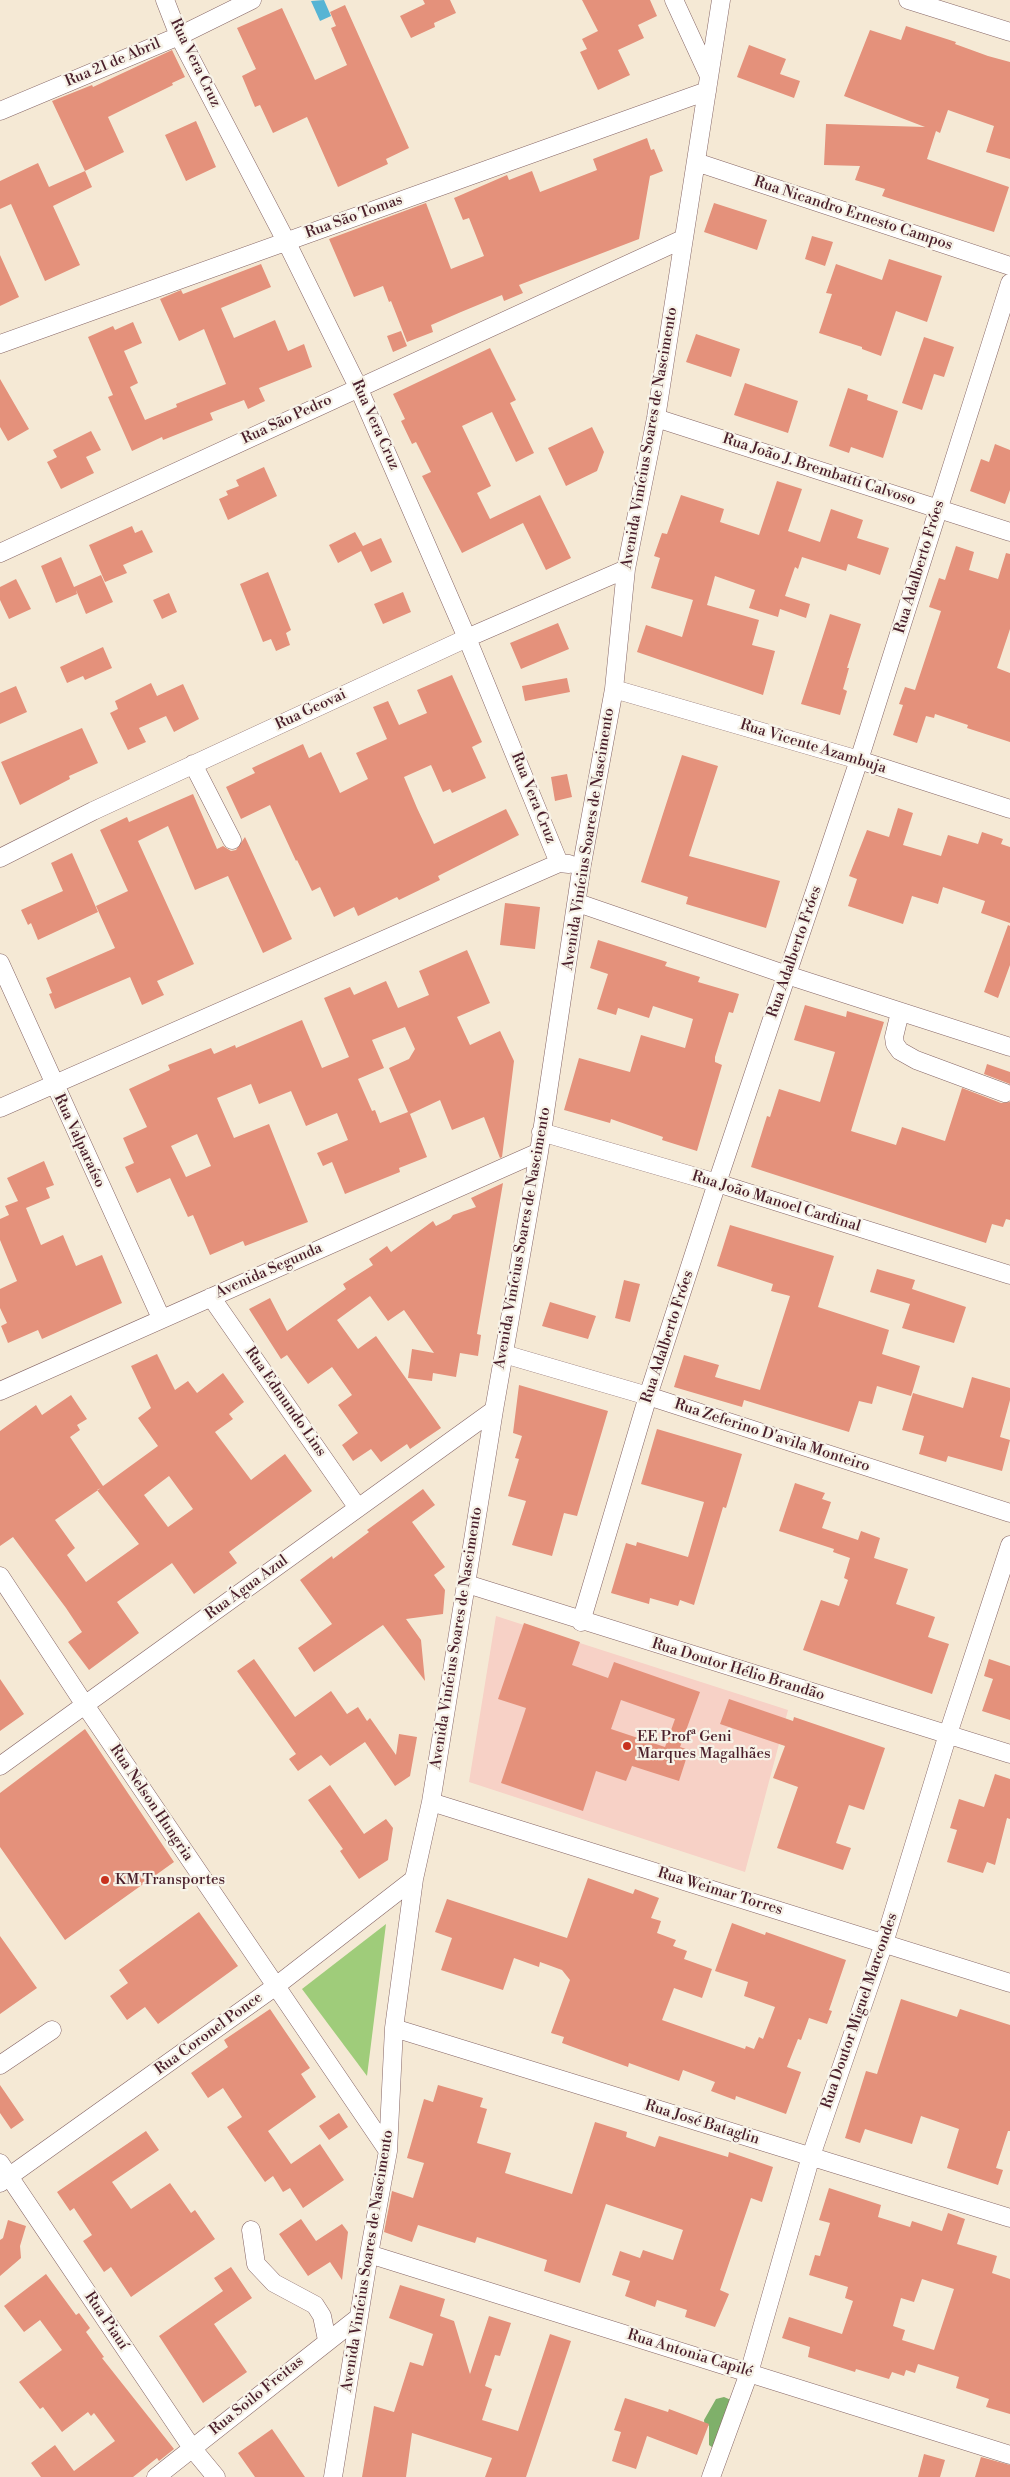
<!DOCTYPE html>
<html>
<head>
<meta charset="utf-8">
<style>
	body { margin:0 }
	canvas { display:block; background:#f5e9d5 }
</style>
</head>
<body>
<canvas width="1010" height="2477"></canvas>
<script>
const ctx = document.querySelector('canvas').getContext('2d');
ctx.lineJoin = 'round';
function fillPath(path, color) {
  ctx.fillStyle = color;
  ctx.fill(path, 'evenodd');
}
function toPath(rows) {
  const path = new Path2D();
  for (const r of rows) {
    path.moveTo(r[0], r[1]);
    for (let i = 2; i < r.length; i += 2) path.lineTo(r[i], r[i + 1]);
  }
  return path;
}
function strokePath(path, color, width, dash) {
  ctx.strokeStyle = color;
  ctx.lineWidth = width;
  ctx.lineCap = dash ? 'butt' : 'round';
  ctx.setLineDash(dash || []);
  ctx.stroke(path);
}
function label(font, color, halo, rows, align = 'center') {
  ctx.font = font + ' "Libre Bodoni",serif';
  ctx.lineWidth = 4.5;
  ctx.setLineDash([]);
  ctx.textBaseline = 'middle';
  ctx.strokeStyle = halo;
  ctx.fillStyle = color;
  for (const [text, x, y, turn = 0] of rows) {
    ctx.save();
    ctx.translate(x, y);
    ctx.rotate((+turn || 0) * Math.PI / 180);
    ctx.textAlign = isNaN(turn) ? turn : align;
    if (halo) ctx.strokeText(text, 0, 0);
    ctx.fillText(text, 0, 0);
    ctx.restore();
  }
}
const built = toPath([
	[496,1616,788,1710,745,1872,469,1782]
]);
const green = toPath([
	[386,1924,367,2076,302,1989]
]);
const forest = toPath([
	[724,2397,731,2400,716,2450,709,2445,709,2425,705,2429,704,2420,716,2399]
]);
const water = toPath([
	[324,0,331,16,320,21,311,1]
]);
const building = toPath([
	[423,0,450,0,456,13,434,23,435,27,411,38,400,16,425,4],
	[582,0,650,0,657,16,638,25,644,38,618,50,630,75,598,90,580,52,587,49,582,39,598,31],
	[345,5,409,148,386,159,388,164,338,187,307,117,273,133,260,105,255,107,242,76,256,69,237,28,282,8,315,80,347,65,331,28,336,26,330,12],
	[906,26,956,42,955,44,988,56,1010,62,1010,159,986,152,994,126,948,110,940,133,936,131,927,159,1009,187,994,232,882,196,885,189,855,180,860,166,824,165,826,124,925,127,844,96,870,30,901,40],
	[749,45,786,59,780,74,800,81,794,98,737,77],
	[172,50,185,77,172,83,173,85,108,117,124,152,85,171,52,101,92,85,93,87],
	[196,121,216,167,186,181,165,135],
	[647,138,651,150,654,149,663,171,650,176,639,239,519,285,523,293,504,301,502,295,461,312,431,325,433,332,407,342,391,301,389,302,383,286,354,297,329,239,426,203,451,269,484,256,469,218,463,220,454,198,507,175,509,180,532,171,540,192,597,170,593,159],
	[38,163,49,187,85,171,92,187,53,206,80,265,45,281,11,204,0,209,0,181],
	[714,203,767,220,757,250,704,232],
	[812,236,833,242,825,266,805,259],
	[0,255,19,297,0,306],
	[889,259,942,276,927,322,896,311,881,356,862,349,862,347,819,333,832,294,826,293,836,264,882,280],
	[261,264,271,287,221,308,234,338,275,320,288,351,304,344,312,367,259,388,265,401,248,409,244,400,210,413,213,420,163,440,162,437,132,451,108,397,113,395,88,337,113,326,115,330,133,322,142,343,124,351,138,383,130,387,145,420,177,407,176,404,226,384,204,329,179,341,160,299,181,290,183,294],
	[401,331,407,346,393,352,387,336],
	[696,334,740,349,731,377,686,362],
	[924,337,954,347,944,377,934,374,922,410,902,403],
	[490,348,516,400,510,403,534,453,516,462,492,412,462,426,491,486,477,493,490,519,540,495,571,558,546,570,523,523,462,553,422,476,431,472,416,442,412,444,401,421,405,419,393,394],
	[0,379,29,429,8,441,0,427],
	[745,383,798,401,788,433,734,415],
	[848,388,868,395,867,400,898,411,883,458,851,447,849,453,829,446],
	[592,427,604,452,597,471,566,486,548,448],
	[91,431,101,450,86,457,94,473,61,489,47,462,57,457,53,450],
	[995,444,1010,450,1010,490,1005,504,970,491,981,459,989,462],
	[264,467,277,496,228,520,219,499,228,495,226,491,239,486,236,480],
	[777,481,802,489,788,531,820,542,831,509,863,520,857,538,889,548,880,575,848,564,846,571,802,557,798,569,795,567,785,596,810,604,806,618,780,609,778,617,749,608,755,590,715,576,707,605,759,620,752,645,775,651,763,695,637,652,646,625,682,637,693,600,651,588,660,558,654,556,662,533,667,534,681,495,724,509,720,522,759,535],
	[132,526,135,533,142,530,153,552,123,565,127,573,105,582,89,545],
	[355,532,363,546,381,538,392,562,371,572,361,551,338,563,329,545],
	[956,546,974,552,969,570,998,579,1006,553,1010,554,1010,629,997,668,1010,673,1010,742,967,728,968,725,935,714,934,718,926,716,917,743,893,735,903,705,899,704,905,687,915,690,941,611,929,607,939,578,945,580],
	[61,557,74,587,101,575,113,602,86,614,76,590,77,594,56,603,41,566],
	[268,572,291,630,286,633,290,645,276,651,271,639,263,642,240,584],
	[16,579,31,609,9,619,0,600,0,587],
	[403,592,411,612,383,624,374,604],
	[169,593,177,612,162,619,153,600],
	[830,614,861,624,847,668,849,668,843,689,847,691,840,715,801,704],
	[558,623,569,649,521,669,510,643],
	[103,647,112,668,85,680,83,676,67,683,60,667],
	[452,675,482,742,472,747,486,778,452,793,450,789,443,792,431,765,404,777,417,808,434,844,506,809,519,835,438,876,440,880,399,900,397,897,358,916,354,907,334,917,320,887,312,891,297,860,296,861,270,805,241,819,226,787,255,773,252,768,303,744,309,758,321,752,340,793,368,779,356,753,387,739,373,707,388,701,399,725,427,713,417,690],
	[567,678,570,692,525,701,522,686],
	[151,683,157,696,183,684,199,719,174,732,166,716,139,728,146,742,128,750,110,713,118,709,115,701],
	[16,686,27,712,0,724,0,693],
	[82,728,98,763,69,776,70,779,20,805,1,762],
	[682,755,718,766,689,856,780,881,766,928,686,904,688,897,641,882],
	[567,774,572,797,555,801,551,777],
	[193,794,217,849,223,846,231,851,236,850,245,837,292,939,263,953,228,876,195,890,168,826,138,841,194,964,157,981,164,995,142,1005,130,977,55,1009,49,994,52,993,46,978,115,948,96,906,128,891,100,830,127,817,129,822],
	[898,808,913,813,903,845,941,856,948,835,978,844,982,832,1003,839,1001,844,1010,847,1010,923,981,913,985,901,943,887,938,904,912,896,903,924,848,906,857,879,849,876,867,830,889,837],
	[72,853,98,912,38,940,31,923,28,925,21,910,63,891,51,863],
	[505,903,540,907,535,949,500,945],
	[1008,925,1010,926,1010,965,998,998,984,992],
	[598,940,667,962,665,966,700,977,698,982,739,994,733,1013,729,1012,715,1057,715,1062,722,1065,697,1151,662,1140,663,1137,611,1119,610,1123,564,1110,579,1058,630,1072,641,1035,685,1048,693,1019,653,1006,649,1018,618,1008,616,1015,597,1009,608,974,590,968],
	[467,950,490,1003,457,1017,470,1045,500,1031,514,1061,502,1157,500,1158,484,1117,452,1130,440,1100,410,1114,427,1157,399,1168,400,1172,345,1194,332,1162,323,1166,317,1153,348,1140,337,1113,306,1126,291,1091,259,1104,251,1084,217,1098,234,1138,269,1124,308,1222,245,1246,243,1241,210,1255,193,1215,188,1217,170,1178,137,1193,125,1167,134,1163,123,1138,147,1127,129,1089,170,1070,168,1065,211,1048,214,1054,235,1045,236,1048,302,1020,322,1068,349,1057,324,998,350,987,354,995,386,981,398,1008,429,995,419,971],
	[405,1027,415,1049,409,1059,389,1068,408,1112,380,1123,375,1110,372,1111,358,1079,384,1068,372,1040],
	[197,1134,211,1166,186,1177,171,1146],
	[805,1005,846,1017,847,1011,884,1022,851,1131,896,1145,902,1127,945,1141,962,1088,1001,1103,1010,1102,1010,1220,1006,1219,1003,1227,992,1224,986,1243,751,1167,767,1116,770,1117,779,1089,820,1102,835,1052,794,1040],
	[987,1064,1010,1072,1010,1084,984,1074],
	[44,1161,54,1185,46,1188,50,1198,26,1208,41,1245,63,1235,76,1266,102,1255,122,1303,42,1339,38,1330,8,1343,1,1326,7,1323,0,1308,0,1289,17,1281,0,1240,0,1219,9,1215,5,1206,18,1201,7,1178],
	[503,1183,477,1334,481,1335,478,1356,460,1353,456,1377,433,1373,432,1381,408,1378,412,1349,434,1353,404,1310,388,1321,370,1296,337,1320,358,1349,376,1336,441,1428,410,1449,407,1444,381,1462,371,1449,353,1461,342,1445,358,1433,338,1405,352,1395,332,1367,308,1384,287,1355,281,1359,249,1309,270,1298,287,1331,346,1289,343,1284,373,1265,369,1259,387,1246,391,1252,433,1221,436,1226,450,1219,453,1215,476,1207,471,1198],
	[730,1225,834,1256,818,1307,889,1330,882,1354,920,1366,911,1396,877,1386,872,1404,859,1401,849,1432,744,1400,742,1407,674,1387,684,1355,719,1365,715,1377,760,1390,790,1296,771,1291,773,1284,717,1266],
	[877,1269,915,1280,912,1289,966,1307,954,1343,902,1328,910,1304,870,1292],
	[624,1280,640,1284,630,1322,615,1318],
	[550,1302,596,1316,588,1339,542,1326],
	[157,1354,175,1390,188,1381,197,1393,223,1373,244,1402,229,1414,233,1419,215,1432,251,1480,285,1454,312,1491,229,1552,237,1563,194,1594,172,1563,117,1602,139,1633,89,1670,68,1642,82,1632,66,1608,13,1537,0,1546,0,1431,36,1405,42,1415,71,1395,87,1419,77,1425,80,1430,70,1437,103,1486,158,1446,138,1418,151,1408,131,1366],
	[169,1476,193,1509,168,1527,144,1495],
	[101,1488,97,1490,139,1544,86,1582,67,1555,75,1548,55,1520],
	[972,1377,1010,1388,1010,1400,1000,1437,1010,1440,1002,1471,948,1456,946,1462,919,1454,924,1436,902,1430,913,1393,963,1408],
	[519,1385,608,1411,577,1516,564,1513,552,1556,512,1545,526,1501,508,1496,519,1459,515,1458,522,1436,513,1433],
	[657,1429,742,1454,726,1508,723,1507,694,1605,680,1600,678,1606,650,1598,649,1604,611,1593,626,1543,636,1546,637,1542,688,1557,704,1502,641,1484],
	[795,1483,825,1493,822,1499,831,1502,822,1528,858,1540,861,1531,880,1538,874,1558,908,1569,896,1604,935,1617,928,1637,949,1644,932,1694,803,1650,821,1600,839,1606,848,1580,844,1578,850,1558,833,1552,834,1549,779,1531],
	[423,1489,435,1505,412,1522,445,1567,434,1575,445,1590,443,1614,406,1619,421,1640,425,1681,383,1625,314,1672,298,1648,332,1624,300,1580,332,1556,333,1559,369,1532,367,1530],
	[524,1623,580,1642,572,1665,608,1678,614,1662,700,1692,680,1747,689,1750,679,1781,632,1766,626,1781,596,1771,583,1811,501,1783,526,1708,498,1699],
	[621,1700,675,1719,665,1747,611,1729],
	[254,1659,295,1717,331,1691,347,1714,358,1707,367,1721,370,1718,396,1755,399,1734,417,1737,410,1776,395,1786,365,1742,330,1766,321,1755,298,1771,289,1759,296,1754,237,1671],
	[989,1659,1010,1666,1010,1720,982,1711,993,1679,984,1676],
	[0,1679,24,1714,0,1731],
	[729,1699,793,1721,794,1717,885,1748,864,1810,849,1805,836,1843,851,1848,843,1870,777,1848,798,1787,773,1778,785,1746,720,1724],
	[85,1729,174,1862,65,1940,0,1847,0,1793],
	[995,1774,1010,1779,1010,1819,1007,1818,995,1865,987,1862,983,1873,947,1862,957,1830,950,1828,959,1799,984,1807],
	[330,1785,364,1834,386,1819,393,1828,388,1860,359,1879,340,1851,343,1849,308,1800],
	[588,1878,633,1894,635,1889,659,1898,651,1918,661,1921,657,1933,676,1940,673,1946,687,1951,684,1959,712,1969,702,1998,674,1988,662,2020,745,2049,746,2046,754,2049,759,2037,763,2039,775,2007,744,1996,748,1982,715,1971,732,1923,765,1935,766,1932,846,1960,829,2010,832,2011,827,2024,809,2018,801,2040,798,2039,787,2067,801,2072,786,2114,736,2096,735,2100,711,2091,715,2082,683,2070,679,2081,629,2063,628,2067,562,2043,564,2037,551,2033,570,1980,562,1970,540,1962,539,1967,514,1958,503,1990,441,1970,452,1938,435,1932,447,1899,567,1938],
	[199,1912,238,1966,158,2024,145,2007,127,2020,110,1996,128,1983,119,1970],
	[0,1936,37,1988,0,2014],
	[901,1999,957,2017,960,2009,1010,2025,1010,2131,1008,2131,996,2168,1003,2170,998,2185,947,2168,959,2129,921,2116,912,2144,865,2129,860,2143,845,2138,866,2071,877,2074],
	[270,2009,310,2068,301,2074,316,2097,268,2131,291,2164,320,2144,344,2180,303,2208,290,2188,283,2192,273,2176,265,2182,227,2127,242,2117,223,2088,208,2098,191,2073,228,2047,224,2040],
	[0,2085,24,2120,11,2129,0,2113],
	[438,2085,483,2098,480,2107,487,2109,477,2143,511,2153,505,2173,572,2194,595,2122,627,2132,626,2137,655,2147,659,2136,728,2157,729,2152,773,2167,762,2202,751,2198,720,2290,729,2294,715,2327,685,2317,687,2310,657,2300,655,2307,625,2296,630,2281,612,2275,620,2251,640,2258,643,2250,673,2260,683,2230,606,2204,580,2283,544,2271,547,2260,477,2237,475,2243,418,2225,412,2242,384,2232,392,2191,413,2198,424,2163,407,2158,424,2099,433,2102],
	[339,2113,348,2127,329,2140,319,2126],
	[146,2131,159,2150,112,2182,131,2209,170,2183,191,2213,195,2210,215,2239,131,2297,111,2267,104,2272,83,2241,92,2235,74,2208,70,2211,57,2192],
	[829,2188,881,2205,878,2217,910,2227,912,2221,942,2231,948,2213,965,2219,957,2244,997,2256,992,2273,1010,2279,1010,2414,986,2407,989,2399,956,2388,959,2377,918,2364,915,2373,906,2370,904,2376,892,2372,889,2379,856,2369,855,2372,808,2357,810,2347,782,2338,789,2317,842,2334,853,2301,845,2298,848,2287,809,2275,815,2255,820,2256,830,2223,819,2220],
	[922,2279,954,2289,934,2350,902,2340,905,2330,893,2326,901,2298,914,2302],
	[301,2219,316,2241,342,2224,348,2232,342,2280,330,2262,308,2276,279,2234],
	[8,2220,26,2226,20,2246,21,2258,0,2276,0,2240,3,2238],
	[231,2267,252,2298,214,2324,247,2372,203,2403,159,2336,223,2291,214,2278],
	[46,2274,76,2315,79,2313,90,2328,86,2332,104,2357,102,2358,174,2449,159,2461,157,2458,133,2477,41,2477,31,2463,55,2445,74,2471,115,2441,94,2413,91,2416,88,2412,62,2432,43,2407,40,2409,19,2382,62,2350,40,2320,24,2332,4,2306],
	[400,2285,445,2299,440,2316,454,2321,470,2374,489,2316,511,2323,500,2356,495,2355,485,2386,492,2389,482,2420,518,2431,550,2334,571,2341,526,2477,485,2477,492,2458,412,2433,406,2477,362,2477,374,2406,394,2412,410,2362,423,2366,433,2334,389,2318],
	[625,2398,668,2412,669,2409,709,2424,697,2455,647,2436,636,2469,612,2461,621,2432,614,2430],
	[272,2429,305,2477,255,2477,238,2453],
	[924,2454,945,2460,940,2477,918,2477],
	[981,2457,1010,2465,1010,2477,975,2477]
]);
const minor = toPath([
	[165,0,179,36,286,241,358,387,467,638,559,863],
	[674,0,709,76],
	[908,0,1010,32],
	[0,111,179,36,252,0],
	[696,162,1010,266],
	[0,344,707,91],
	[656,418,1010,532],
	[0,553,683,239],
	[614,689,859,760,1010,809],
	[193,764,232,840],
	[0,858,93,811,467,638,626,569],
	[578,903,787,975,1010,1047],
	[0,963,161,1318],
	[900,1012,894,1037,895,1044,900,1051,916,1060,1005,1093],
	[0,1108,559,863,569,864],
	[541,1132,717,1183,1010,1275],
	[211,1297,358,1508],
	[504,1354,648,1396,1010,1513],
	[0,1391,539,1152],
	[0,1576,85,1705,388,2151],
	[467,1584,1010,1754],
	[581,1622,648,1396,717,1183,859,760,1010,283],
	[0,1766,494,1410],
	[431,1802,1010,1983],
	[394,2028,1010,2218],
	[0,2065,52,2030],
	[0,2163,192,2448,216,2477],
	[0,2183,276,1986,414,1879],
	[251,2230,256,2264,274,2283,315,2305,322,2316,327,2340],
	[369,2254,1010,2455],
	[156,2477,359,2317],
	[333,2477,369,2254,388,2151,394,2028,414,1879,431,1802,494,1410,539,1152,582,864,614,689,626,569,656,418,721,0],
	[711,2477,749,2373,811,2156,884,1943,948,1734,1010,1545]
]);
const markers = [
	[627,1746,5,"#c8321e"],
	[105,1880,5,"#c8321e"]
];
const streetNames = [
	["Rua 21 de Abril",113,63,-23],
	["Rua Vera Cruz",195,63,64],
	["Rua Nicandro Ernesto Campos",853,214,18],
	["Rua São Tomas",354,217,-20],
	["Rua São Pedro",287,420,-25],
	["Rua Vera Cruz",375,425,66],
	["Avenida Vinícius Soares de Nascimento",650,438,-80],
	["Rua João J. Brembatti Calvoso",819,470,18],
	["Rua Adalberto Fróes",920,567,-73],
	["Rua Geovai",311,710,-25],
	["Rua Vicente Azambuja",813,747,17],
	["Rua Vera Cruz",533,798,68],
	["Avenida Vinícius Soares de Nascimento",589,839,-81],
	["Rua Adalberto Fróes",795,952,-71],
	["Rua Valparaíso",79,1141,65],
	["Rua João Manoel Cardinal",776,1202,17],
	["Avenida Vinícius Soares de Nascimento",523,1238,-80],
	["Avenida Segunda",269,1271,-24],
	["Rua Adalberto Fróes",668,1337,-72],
	["Rua Edmundo Lins",285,1402,55],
	["Rua Zeferino D'avila Monteiro",772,1436,18],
	["Rua Água Azul",247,1588,-36],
	["Avenida Vinícius Soares de Nascimento",457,1638,-81],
	["Rua Doutor Hélio Brandão",738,1670,17],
	["Rua Nelson Hungria",151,1803,56],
	["Rua Weimar Torres",720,1892,17],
	["Rua Doutor Miguel Marcondes",860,2011,-71],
	["Rua Coronel Ponce",209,2034,-36],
	["Rua José Bataglin",702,2123,17],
	["Avenida Vinícius Soares de Nascimento",368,2261,-81],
	["Rua Piauí",106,2321,56],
	["Rua Antonia Capilé",690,2354,17],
	["Rua Soilo Freitas",257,2396,-39]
];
const poiNames = [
	["EE Profª Geni",637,1737],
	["Marques Magalhães",637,1754],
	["KM Transportes",115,1880]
];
fillPath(built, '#f7d1c6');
fillPath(green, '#9fcc7a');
fillPath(forest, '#7fb06a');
fillPath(water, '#56b4d4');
fillPath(building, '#e4917b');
strokePath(minor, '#866666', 19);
strokePath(minor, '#fff', 18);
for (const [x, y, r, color] of markers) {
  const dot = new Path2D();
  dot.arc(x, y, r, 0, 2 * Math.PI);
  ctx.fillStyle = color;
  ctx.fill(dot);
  strokePath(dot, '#f7f3e8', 2);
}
label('15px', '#4a1f2b', '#f7f3e8', streetNames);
label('15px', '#4a1f2b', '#f7f3e8', poiNames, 'left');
</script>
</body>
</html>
